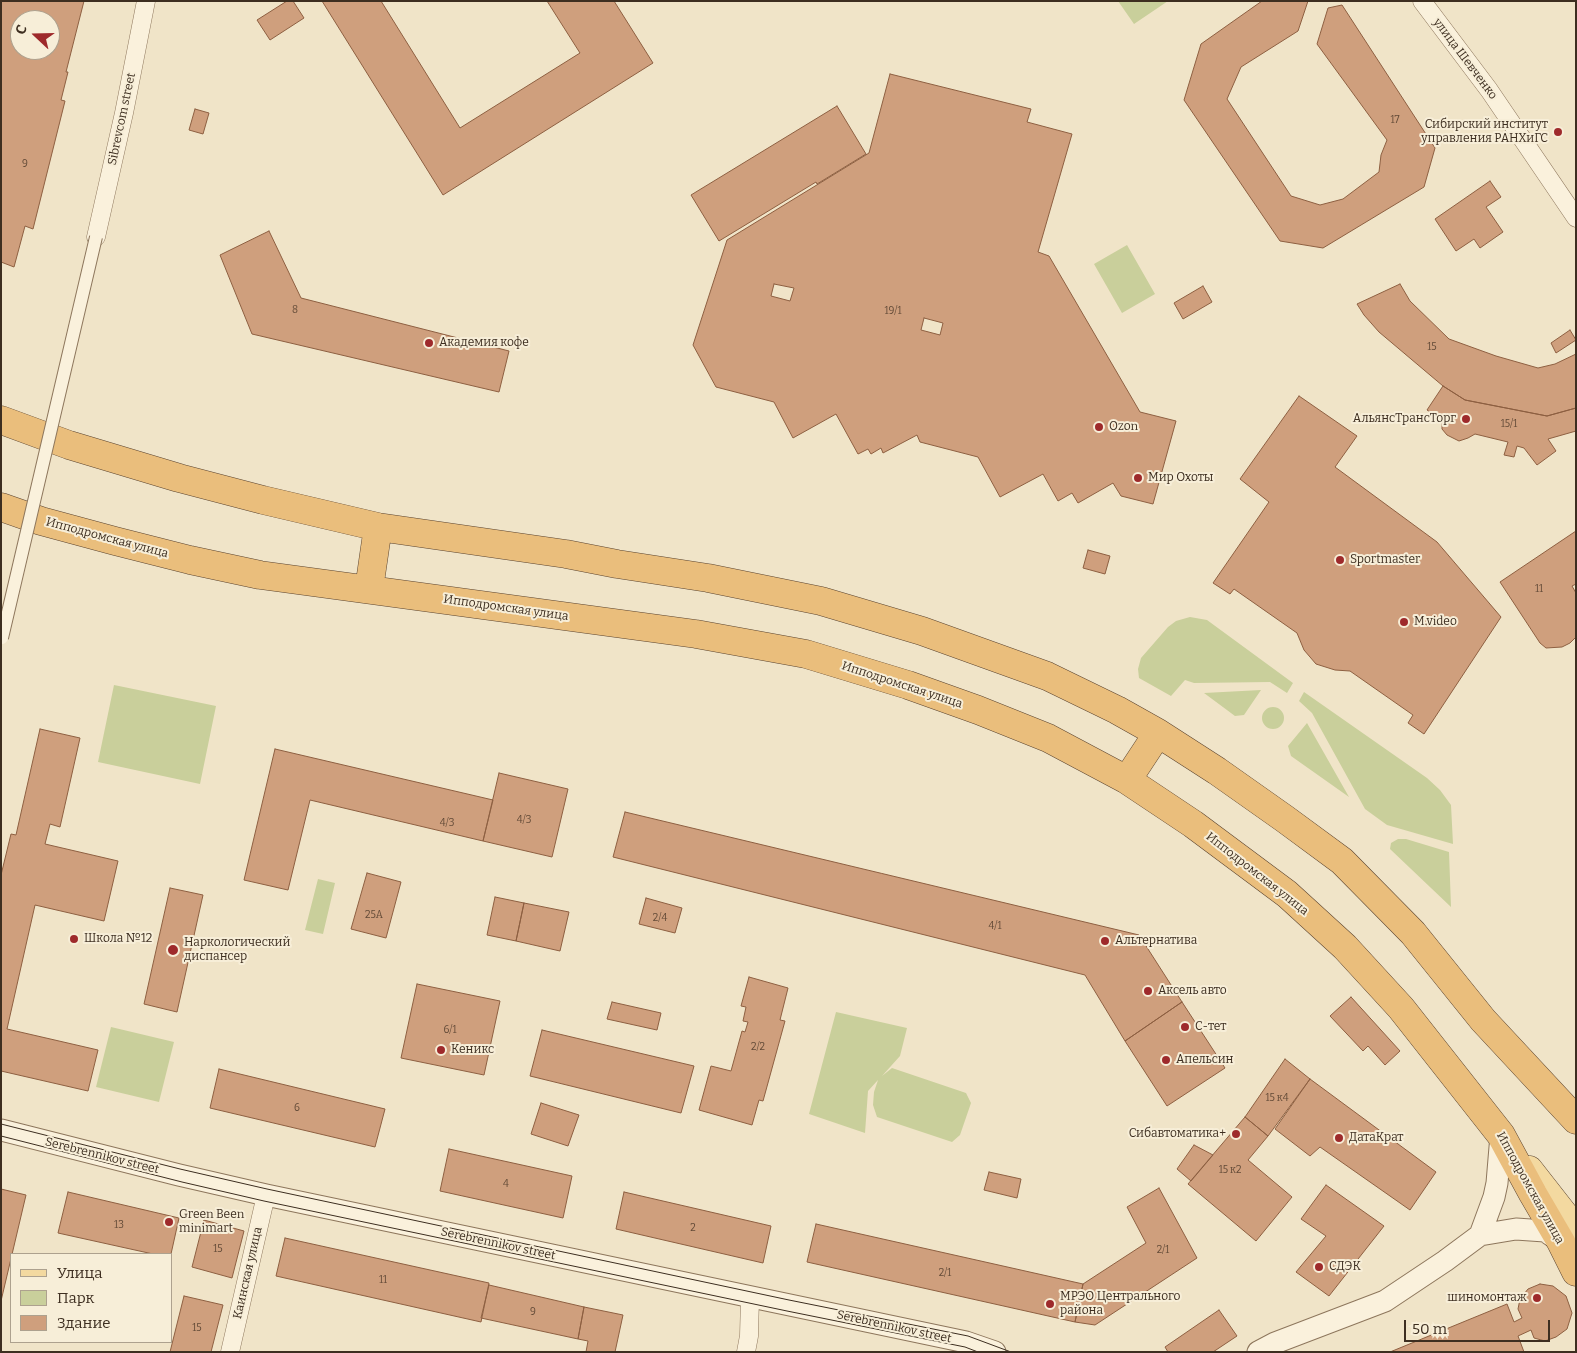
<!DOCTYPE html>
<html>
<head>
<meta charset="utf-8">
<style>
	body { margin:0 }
	#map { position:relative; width:1577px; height:1353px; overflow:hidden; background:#f0e4c8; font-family:Bitter,serif }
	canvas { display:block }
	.frame { position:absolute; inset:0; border:2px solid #3d2e20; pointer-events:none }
	.legend { position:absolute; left:10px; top:1253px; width:162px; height:90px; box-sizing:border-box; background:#f7eed8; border:1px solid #ada18e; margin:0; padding:6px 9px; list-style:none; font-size:15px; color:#3d2e20 }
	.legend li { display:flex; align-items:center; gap:10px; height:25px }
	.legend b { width:25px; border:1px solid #ada18e }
	.north { position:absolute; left:10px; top:10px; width:50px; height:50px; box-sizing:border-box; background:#f7eed8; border:1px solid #ada18e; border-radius:50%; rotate:291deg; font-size:14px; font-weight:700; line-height:20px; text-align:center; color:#3d2e20 }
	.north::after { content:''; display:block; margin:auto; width:18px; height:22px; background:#9e2a2b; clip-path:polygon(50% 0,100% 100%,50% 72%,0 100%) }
	.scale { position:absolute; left:1404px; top:1320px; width:146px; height:22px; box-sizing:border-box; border:2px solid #3d2e20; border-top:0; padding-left:6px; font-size:15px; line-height:18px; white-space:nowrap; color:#3d2e20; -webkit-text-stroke:4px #f7eed8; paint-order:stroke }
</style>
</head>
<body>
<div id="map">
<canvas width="1577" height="1353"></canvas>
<div class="frame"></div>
<ul class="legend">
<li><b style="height:6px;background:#f3d9a0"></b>Улица</li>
<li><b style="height:14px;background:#c9cf9b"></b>Парк</li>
<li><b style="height:14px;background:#cf9f7d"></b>Здание</li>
</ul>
<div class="north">С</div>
<div class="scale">50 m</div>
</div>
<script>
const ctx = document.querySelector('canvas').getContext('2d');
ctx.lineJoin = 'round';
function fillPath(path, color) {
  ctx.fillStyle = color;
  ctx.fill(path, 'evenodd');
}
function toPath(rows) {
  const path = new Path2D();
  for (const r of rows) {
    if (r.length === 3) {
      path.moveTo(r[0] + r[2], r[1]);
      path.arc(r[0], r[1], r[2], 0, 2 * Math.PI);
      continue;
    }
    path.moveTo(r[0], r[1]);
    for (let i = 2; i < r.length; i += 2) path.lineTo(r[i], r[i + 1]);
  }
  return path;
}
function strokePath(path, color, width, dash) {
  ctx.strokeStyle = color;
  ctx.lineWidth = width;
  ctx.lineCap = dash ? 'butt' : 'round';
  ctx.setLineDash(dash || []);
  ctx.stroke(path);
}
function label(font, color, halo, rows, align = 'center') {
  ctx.font = font + ' Bitter,serif';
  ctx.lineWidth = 4;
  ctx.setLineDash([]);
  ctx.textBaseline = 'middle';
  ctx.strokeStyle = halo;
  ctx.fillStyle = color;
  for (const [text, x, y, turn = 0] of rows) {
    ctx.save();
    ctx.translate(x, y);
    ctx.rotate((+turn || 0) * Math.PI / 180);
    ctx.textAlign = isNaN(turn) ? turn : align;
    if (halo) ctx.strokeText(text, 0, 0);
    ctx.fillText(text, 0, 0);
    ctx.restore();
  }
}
const green = toPath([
	[1118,1,1168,1,1134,24],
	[1127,245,1155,294,1122,313,1094,264],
	[1190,617,1207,620,1293,683,1287,693,1270,682,1194,683,1185,680,1171,696,1139,678,1138,669,1141,658,1168,627,1176,621],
	[114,685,216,706,200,784,98,762],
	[1261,690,1244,715,1235,716,1204,693],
	[1304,692,1427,778,1440,790,1451,805,1453,844,1387,825,1365,809,1312,713,1299,701],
	[1273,718,11],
	[1307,723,1349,797,1291,756,1288,746],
	[1398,839,1406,839,1449,852,1451,907,1390,849,1391,843],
	[318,879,335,883,323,934,305,930],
	[836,1012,907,1028,900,1056,882,1076,892,1068,966,1093,971,1103,960,1135,952,1142,877,1117,873,1105,874,1092,878,1080,868,1091,865,1133,809,1114],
	[111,1027,174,1042,159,1102,96,1087]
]);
const building = toPath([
	[1,1,84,1,66,72,68,72,61,100,65,101,33,229,25,226,14,267,1,262,1,1],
	[20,20,50,20,50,50,20,50,20,20],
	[287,1,293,1,304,18,270,40,257,20,287,1],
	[322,1,381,1,460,128,580,53,547,1,614,1,653,63,443,195,322,1],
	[1262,1,1308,1,1298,31,1241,67,1227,99,1291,196,1320,205,1343,199,1379,172,1381,155,1387,140,1317,44,1328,8,1342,5,1435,148,1424,187,1323,248,1280,241,1184,100,1201,44,1262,1],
	[890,74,1031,109,1027,122,1072,134,1038,252,1049,256,1140,412,1176,421,1153,504,1121,496,1113,483,1078,503,1072,493,1058,501,1043,474,1000,497,978,457,920,442,917,435,883,453,881,448,871,454,868,449,858,454,836,414,793,438,774,402,716,387,693,345,727,240,869,153,890,74],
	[837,106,866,154,817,184,816,182,719,241,691,195,837,106],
	[195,109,209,113,203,134,189,130,195,109],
	[1490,181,1501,197,1486,207,1503,232,1480,248,1474,239,1456,251,1435,219,1490,181],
	[269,231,301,298,509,351,499,392,252,334,220,255,269,231],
	[774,284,794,288,790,301,771,296,774,284],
	[1400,284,1410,301,1449,339,1496,356,1538,368,1555,364,1576,354,1576,408,1547,416,1465,400,1443,386,1379,332,1364,315,1357,304,1400,284],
	[1203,286,1212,302,1183,319,1174,303,1203,286],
	[924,318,943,323,940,335,921,330,924,318],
	[1570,330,1576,340,1556,353,1551,343,1570,330],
	[1443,386,1465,400,1547,416,1576,408,1576,431,1548,439,1556,451,1537,465,1524,448,1517,446,1514,457,1504,455,1508,442,1475,434,1468,438,1459,441,1447,435,1442,429,1442,420,1427,410,1443,386],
	[1299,396,1357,436,1335,467,1437,542,1501,617,1424,734,1408,723,1413,715,1350,671,1335,670,1316,664,1304,650,1297,633,1234,589,1230,594,1213,583,1269,502,1240,479,1299,396],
	[1576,531,1576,584,1572,586,1576,593,1576,637,1570,643,1562,647,1546,648,1540,643,1500,582,1576,531],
	[1088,550,1110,556,1105,574,1083,568,1088,550],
	[40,729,80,738,60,827,50,824,45,844,118,861,104,921,35,905,7,1029,98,1050,88,1091,1,1071,1,875,11,834,16,835,40,729],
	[275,749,493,800,483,841,310,800,288,890,244,880,275,749],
	[499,773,568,789,552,857,483,841,499,773],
	[625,812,1139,935,1182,1002,1125,1041,1085,975,613,857,625,812],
	[367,873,401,882,386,938,351,929,367,873],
	[170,888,203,895,177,1012,144,1004,170,888],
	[495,897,524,903,516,941,487,935,495,897],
	[646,898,682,908,675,933,639,924,646,898],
	[524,903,569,912,560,951,516,941,524,903],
	[749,977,788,988,780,1020,785,1021,763,1101,759,1100,752,1125,699,1110,711,1066,731,1071,742,1031,745,1032,748,1022,743,1021,746,1007,741,1006,749,977],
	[417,984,500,1001,484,1075,401,1058,417,984],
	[1351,997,1400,1051,1385,1065,1368,1046,1363,1051,1330,1016,1351,997],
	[612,1002,661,1013,657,1030,607,1019,612,1002],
	[1182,1002,1225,1068,1167,1106,1125,1041,1182,1002],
	[542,1030,694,1066,681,1113,530,1076,542,1030],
	[1285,1059,1310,1079,1268,1136,1245,1117,1285,1059],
	[219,1069,385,1109,375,1147,210,1108,219,1069],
	[1310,1079,1436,1172,1410,1210,1320,1147,1310,1156,1275,1129,1310,1079],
	[541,1103,579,1115,568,1146,531,1134,541,1103],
	[1245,1117,1268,1136,1248,1160,1292,1197,1256,1241,1188,1184,1245,1117],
	[1194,1145,1213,1155,1191,1181,1177,1169,1194,1145],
	[449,1149,572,1176,563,1218,440,1191,449,1149],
	[989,1172,1021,1179,1017,1198,984,1190,989,1172],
	[1326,1185,1384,1226,1329,1296,1296,1272,1326,1236,1301,1219,1326,1185],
	[1159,1188,1197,1258,1095,1325,1075,1322,1083,1284,1146,1243,1127,1207,1159,1188],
	[1,1189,26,1195,1,1301,1,1189],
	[68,1192,179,1218,171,1254,153,1254,58,1233,68,1192],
	[624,1192,771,1226,763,1263,616,1229,624,1192],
	[204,1220,244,1231,232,1278,192,1267,204,1220],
	[816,1224,1083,1284,1075,1322,807,1262,816,1224],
	[285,1238,489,1283,481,1322,276,1276,285,1238],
	[1540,1284,1553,1286,1566,1296,1572,1313,1567,1329,1556,1337,1545,1341,1534,1338,1531,1330,1518,1336,1524,1352,1390,1352,1507,1304,1514,1322,1522,1318,1518,1309,1520,1299,1528,1289,1540,1284],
	[489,1285,584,1307,578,1339,481,1318,489,1285],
	[184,1296,223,1305,211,1352,170,1352,184,1296],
	[584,1307,623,1315,615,1352,586,1352,588,1341,578,1339,584,1307],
	[1219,1310,1237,1336,1213,1352,1168,1352,1165,1347,1219,1310]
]);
const minor = toPath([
	[1422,1,1489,90,1576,218],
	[96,237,124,113,146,1],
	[230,1352,266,1195],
	[746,1352,749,1336,750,1297]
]);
const tertiary = toPath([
	[1,1130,179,1175,266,1195,966,1342,995,1352],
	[1480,1235,1494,1197,1497,1183,1501,1135],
	[1258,1352,1275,1343,1385,1301,1445,1261,1480,1235,1516,1229,1545,1231,1561,1242]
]);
const primary = toPath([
	[1529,1170,1569,1221,1576,1232]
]);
const trunk = toPath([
	[1,420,69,445,179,478,263,500,378,527,566,554,617,564,708,578,821,601,922,631,1047,676,1117,710,1158,733,1217,771,1285,819,1342,861,1413,933,1483,1020,1576,1120],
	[1,507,41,521,115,541,190,560,260,575,696,634,806,654,908,685,978,710,1048,738,1127,780,1193,824,1287,894,1345,947,1401,1008,1501,1135,1533,1194,1561,1242,1576,1272],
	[369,589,378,527],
	[1127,780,1158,733]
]);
const tram = toPath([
	[1,1124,180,1169,267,1189,789,1300,968,1336,1011,1352],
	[1,1136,182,1182,264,1201,787,1311,965,1347,978,1352]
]);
const pedestrianBridge = toPath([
	[2,638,96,237]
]);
const markers = [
	[1558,132,5,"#9e2a2b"],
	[429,343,5,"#9e2a2b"],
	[1466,419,5,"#9e2a2b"],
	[1099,427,5,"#9e2a2b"],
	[1138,478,5,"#9e2a2b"],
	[1340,560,5,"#9e2a2b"],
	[1404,622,5,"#9e2a2b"],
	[74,939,5,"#9e2a2b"],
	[1105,941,5,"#9e2a2b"],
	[173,950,6,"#9e2a2b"],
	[1148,991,5,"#9e2a2b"],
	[1185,1027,5,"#9e2a2b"],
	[441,1050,5,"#9e2a2b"],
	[1166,1060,5,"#9e2a2b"],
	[1236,1134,5,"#9e2a2b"],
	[1339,1138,5,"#9e2a2b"],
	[169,1222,5,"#9e2a2b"],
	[1319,1267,5,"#9e2a2b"],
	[1537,1298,5,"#9e2a2b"],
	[1050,1304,5,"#9e2a2b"]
];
const numberNames = [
	["17",1395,120],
	["9",25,164],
	["8",295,310],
	["19/1",893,311],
	["15",1432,347],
	["15/1",1509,424],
	["11",1539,589],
	["4/3",524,820],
	["4/3",447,823],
	["25А",374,915],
	["2/4",660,918],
	["4/1",995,926],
	["6/1",450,1030],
	["2/2",758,1047],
	["15 к4",1277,1098],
	["6",297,1108],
	["15 к2",1230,1170],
	["4",506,1184],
	["13",119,1225],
	["2",693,1228],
	["15",218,1249],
	["2/1",1163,1250],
	["2/1",945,1273],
	["11",383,1280],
	["9",533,1312],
	["15",197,1328]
];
const streetNames = [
	["улица Шевченко",1465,59,53],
	["Sibrevcom street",122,119,-78],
	["Ипподромская улица",107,538,15],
	["Ипподромская улица",506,608,8],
	["Ипподромская улица",902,685,18],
	["Ипподромская улица",1257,874,38],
	["Serebrennikov street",102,1156,14],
	["Ипподромская улица",1530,1188,61],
	["Serebrennikov street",498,1244,12],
	["Каинская улица",248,1273,-77],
	["Serebrennikov street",894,1327,12]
];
const poiNames = [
	["Сибирский институт",1548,125,"right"],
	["управления РАНХиГС",1548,139,"right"],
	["Академия кофе",439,343],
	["АльянсТрансТорг",1456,419,"right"],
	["Ozon",1109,427],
	["Мир Охоты",1148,478],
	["Sportmaster",1350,560],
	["M.video",1414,622],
	["Школа №12",84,939],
	["Альтернатива",1115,941],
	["Наркологический",184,943],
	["диспансер",184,957],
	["Аксель авто",1158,991],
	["С-тет",1195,1027],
	["Кеникс",451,1050],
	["Апельсин",1176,1060],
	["Сибавтоматика+",1226,1134,"right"],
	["ДатаКрат",1349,1138],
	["Green Been",179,1215],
	["minimart",179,1229],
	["СДЭК",1329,1267],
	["МРЭО Центрального",1060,1297],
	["района",1060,1311],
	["шиномонтаж",1527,1298,"right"]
];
fillPath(green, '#c9cf9b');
fillPath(building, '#cf9f7d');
strokePath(building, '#8d5f41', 1);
strokePath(minor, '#8d765c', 19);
strokePath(tertiary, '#8d765c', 23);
strokePath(primary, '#5b4430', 29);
strokePath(trunk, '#5b4430', 29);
strokePath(minor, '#faf1dc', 18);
strokePath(tertiary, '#faf1dc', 21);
strokePath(primary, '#f3d9a0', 28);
strokePath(trunk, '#eabe7c', 28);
strokePath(tram, '#3d2e20', 1);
strokePath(pedestrianBridge, '#8d765c', 14, []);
strokePath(pedestrianBridge, '#faf1dc', 12);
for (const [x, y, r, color] of markers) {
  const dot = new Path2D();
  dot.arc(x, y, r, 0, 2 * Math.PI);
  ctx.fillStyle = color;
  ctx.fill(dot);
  strokePath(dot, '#f7eed8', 2);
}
label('10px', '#624a37', null, numberNames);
label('12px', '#3d2e20', '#f7eed8', streetNames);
label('12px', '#3d2e20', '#f7eed8', poiNames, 'left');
</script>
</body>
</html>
